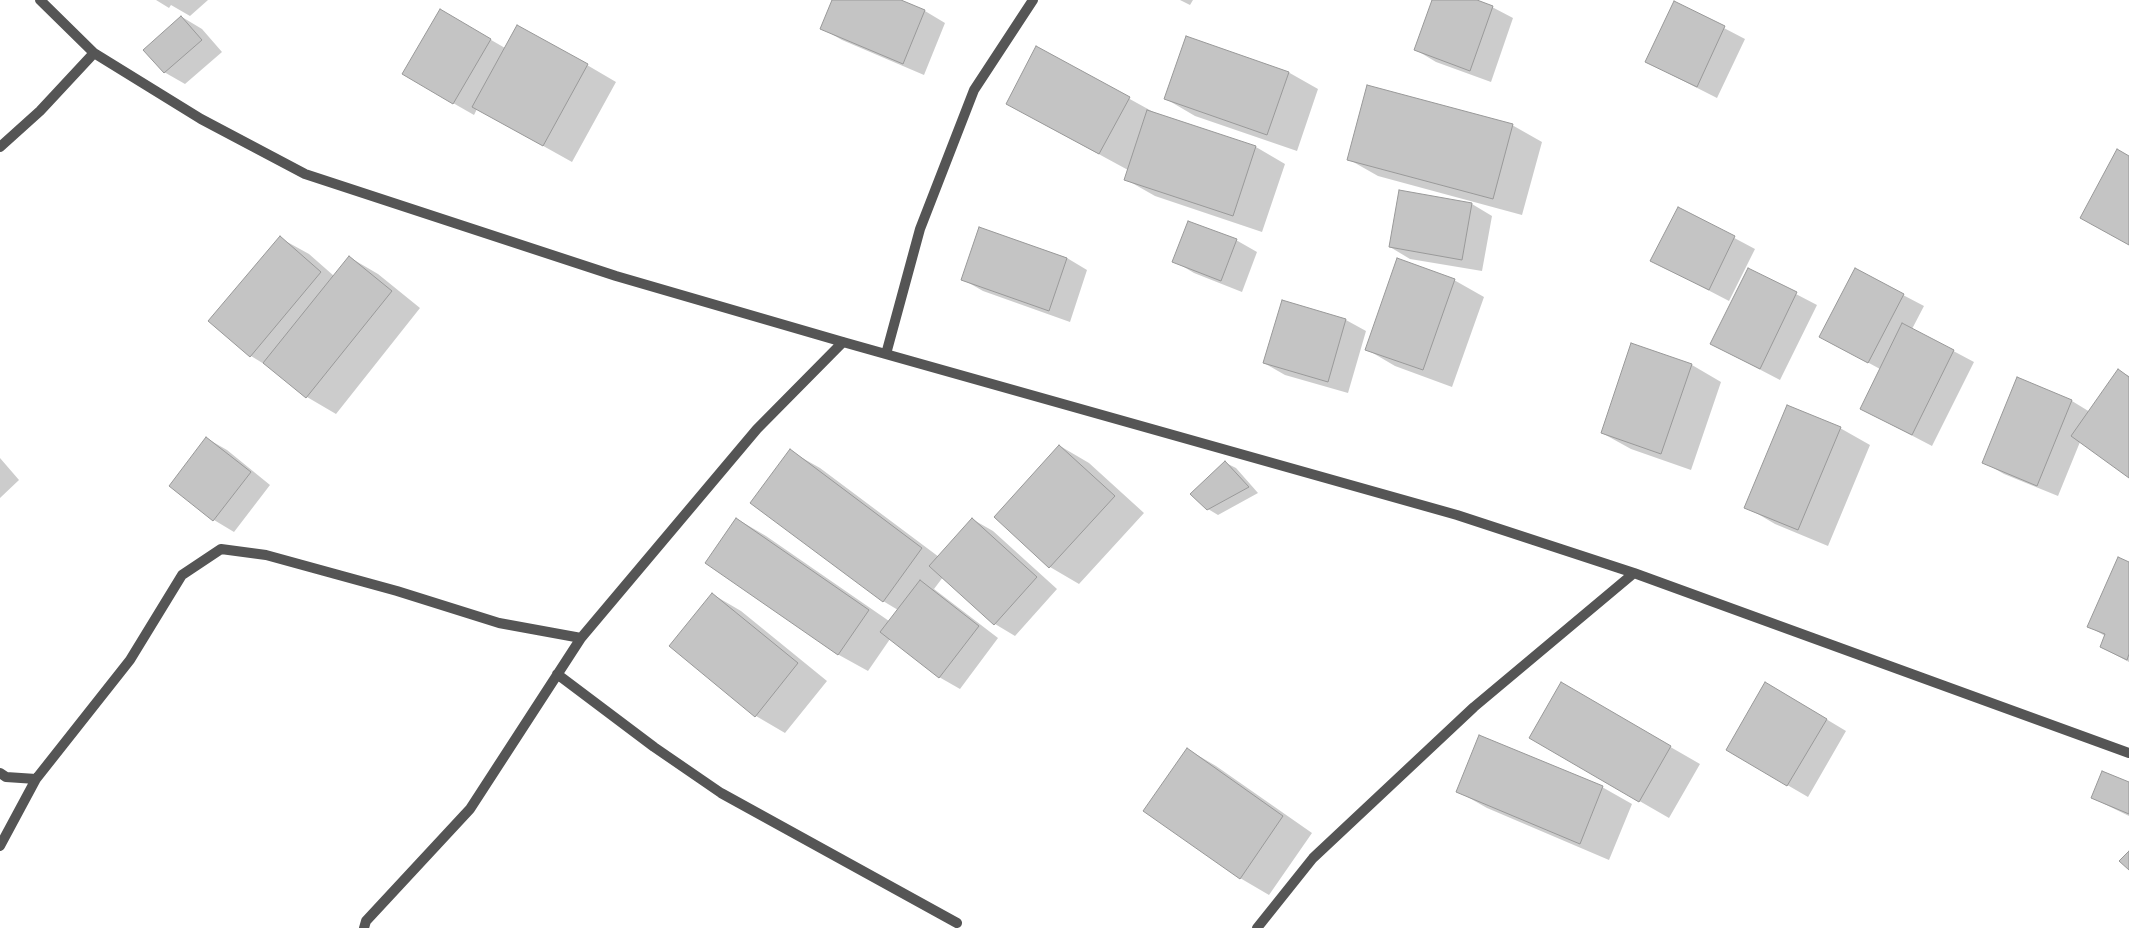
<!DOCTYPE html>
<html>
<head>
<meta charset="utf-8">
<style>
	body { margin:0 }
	canvas { display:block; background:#fff }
</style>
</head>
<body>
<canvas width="2129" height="928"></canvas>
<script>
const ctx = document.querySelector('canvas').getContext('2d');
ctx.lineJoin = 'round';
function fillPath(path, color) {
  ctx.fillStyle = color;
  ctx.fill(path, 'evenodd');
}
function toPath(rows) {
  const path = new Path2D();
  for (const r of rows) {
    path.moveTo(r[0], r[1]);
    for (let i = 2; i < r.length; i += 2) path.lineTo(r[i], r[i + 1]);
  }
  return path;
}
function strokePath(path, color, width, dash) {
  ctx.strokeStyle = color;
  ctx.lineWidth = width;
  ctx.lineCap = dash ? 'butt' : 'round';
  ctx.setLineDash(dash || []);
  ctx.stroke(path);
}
const shadow = toPath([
	[156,0,208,0,190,16,171,5,169,8],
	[833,0,898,0,925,11,945,23,924,75,842,40,821,28],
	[1180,0,1193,0,1190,5],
	[1433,0,1474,0,1492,7,1513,18,1491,82,1436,62,1416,50],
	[1674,2,1745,39,1717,98,1646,62],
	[441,11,505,48,587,65,616,82,572,162,477,109,474,115,453,103],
	[182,17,202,29,222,52,185,84,164,72],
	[1037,48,1157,114,1256,147,1285,164,1262,232,1155,196,1125,179,1128,170,1036,120],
	[1288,72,1318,89,1297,151,1195,116,1166,99],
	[1512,125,1542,142,1522,215,1378,176,1348,159],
	[1472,204,1492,216,1482,271,1410,259,1390,247],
	[1678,208,1755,249,1729,301,1652,261],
	[980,228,1067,258,1087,270,1070,322,983,291,962,279],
	[280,238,309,254,334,276,349,257,378,274,420,308,336,414,307,397,269,367,251,356,210,321],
	[1236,240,1257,252,1242,292,1194,273,1174,261],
	[1748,269,1817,305,1780,380,1711,344],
	[1454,280,1484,297,1452,387,1395,366,1366,349],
	[1903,295,1924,306,1912,329,1974,362,1932,446,1861,409,1880,369,1821,337],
	[1283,301,1346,320,1366,331,1348,393,1285,375,1264,363],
	[1632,344,1692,365,1721,382,1691,470,1631,449,1602,433],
	[2119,371,2129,376,2129,477,2080,442,2058,496,2004,474,1983,462,2017,378,2072,401,2090,412],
	[1840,428,1870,445,1828,546,1775,524,1746,507],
	[206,438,227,450,270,485,234,532,214,520],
	[1060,446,1089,463,1144,513,1079,584,1050,567,996,517],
	[790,451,820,468,939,557,972,519,993,531,1057,589,1015,636,995,624,943,577,934,589,998,638,960,689,939,677,890,639,868,671,839,655,706,563,737,519,766,536,889,621,898,610,883,601],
	[0,458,19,480,0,498],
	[1226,463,1236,468,1258,493,1218,515,1208,509],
	[2129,563,2129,662,2101,647,2105,636,2088,626],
	[712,594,741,611,827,681,785,733,756,716],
	[1561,684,1700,764,1669,818,1530,738],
	[1786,695,1846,731,1808,797,1727,750],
	[1187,749,1216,766,1312,833,1269,895,1240,878],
	[2129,783,2129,816,2092,798],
	[1602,787,1632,804,1609,860,1487,808,1457,791]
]);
const building = toPath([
	[832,0,901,0,925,10,903,64,820,29,832,0],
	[1432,0,1477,0,1493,6,1470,71,1414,50,1432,0],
	[1674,1,1725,26,1697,87,1645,62,1674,1],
	[440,9,491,39,453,104,402,74,440,9],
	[181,16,202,40,164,73,143,50,181,16],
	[517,25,588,64,543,146,472,107,517,25],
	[1186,36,1289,72,1267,135,1164,99,1186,36],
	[1036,46,1130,97,1099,154,1006,104,1036,46],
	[1367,85,1513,124,1493,199,1347,160,1367,85],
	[1147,110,1256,146,1233,216,1124,180,1147,110],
	[2117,149,2129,156,2129,245,2080,218,2117,149],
	[1399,190,1472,203,1462,260,1389,247,1399,190],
	[1678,207,1735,236,1709,290,1650,261,1678,207],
	[1188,221,1237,239,1221,281,1172,262,1188,221],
	[979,227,1067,258,1049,311,961,280,979,227],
	[280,236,321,272,250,357,208,321,280,236],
	[349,256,392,291,306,398,263,363,349,256],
	[1397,258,1455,279,1423,370,1365,350,1397,258],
	[1748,268,1797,292,1760,369,1710,344,1748,268],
	[1855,268,1904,294,1868,363,1819,337,1855,268],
	[1282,300,1346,319,1328,382,1263,363,1282,300],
	[1902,323,1954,350,1912,435,1860,409,1902,323],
	[1631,343,1692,364,1661,454,1601,433,1631,343],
	[2118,369,2129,377,2129,478,2071,436,2118,369],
	[2017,377,2072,400,2037,486,1982,463,2017,377],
	[1787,405,1841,427,1798,530,1744,508,1787,405],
	[206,437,251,472,213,521,169,486,206,437],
	[1059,445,1115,496,1049,568,994,517,1059,445],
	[790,449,922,548,883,602,750,503,790,449],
	[1225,461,1249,487,1207,510,1190,494,1225,461],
	[736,518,869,610,838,655,705,563,736,518],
	[972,518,1037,577,994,625,929,566,972,518],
	[2118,557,2129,562,2129,654,2127,660,2100,647,2105,634,2087,627,2118,557],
	[920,580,979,626,939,678,880,632,920,580],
	[712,593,798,663,755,717,669,646,712,593],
	[1561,682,1671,746,1639,802,1529,738,1561,682],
	[1765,682,1827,719,1787,786,1726,750,1765,682],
	[1479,735,1603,786,1580,844,1456,792,1479,735],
	[1187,748,1283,816,1240,879,1143,811,1187,748],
	[2102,771,2129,782,2129,814,2091,798,2102,771],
	[2129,851,2129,870,2119,861,2129,851]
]);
const minor = toPath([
	[40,0,94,53,201,119,305,174,616,276,843,342,1457,515,1634,573,2129,753],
	[0,147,40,111,94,53],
	[886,354,920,229,974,90,1033,0],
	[557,674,654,747,721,793,957,923],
	[0,773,6,777,36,779],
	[0,846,36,779,130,660,182,575,221,549,266,555,397,591,499,623,581,638],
	[364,928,366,921,470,809,581,638,757,429,843,342],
	[1257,928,1313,858,1474,707,1634,573]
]);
fillPath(shadow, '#0003');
fillPath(building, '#c4c4c4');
strokePath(building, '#999', 1);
strokePath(minor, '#555', 10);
</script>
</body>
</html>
